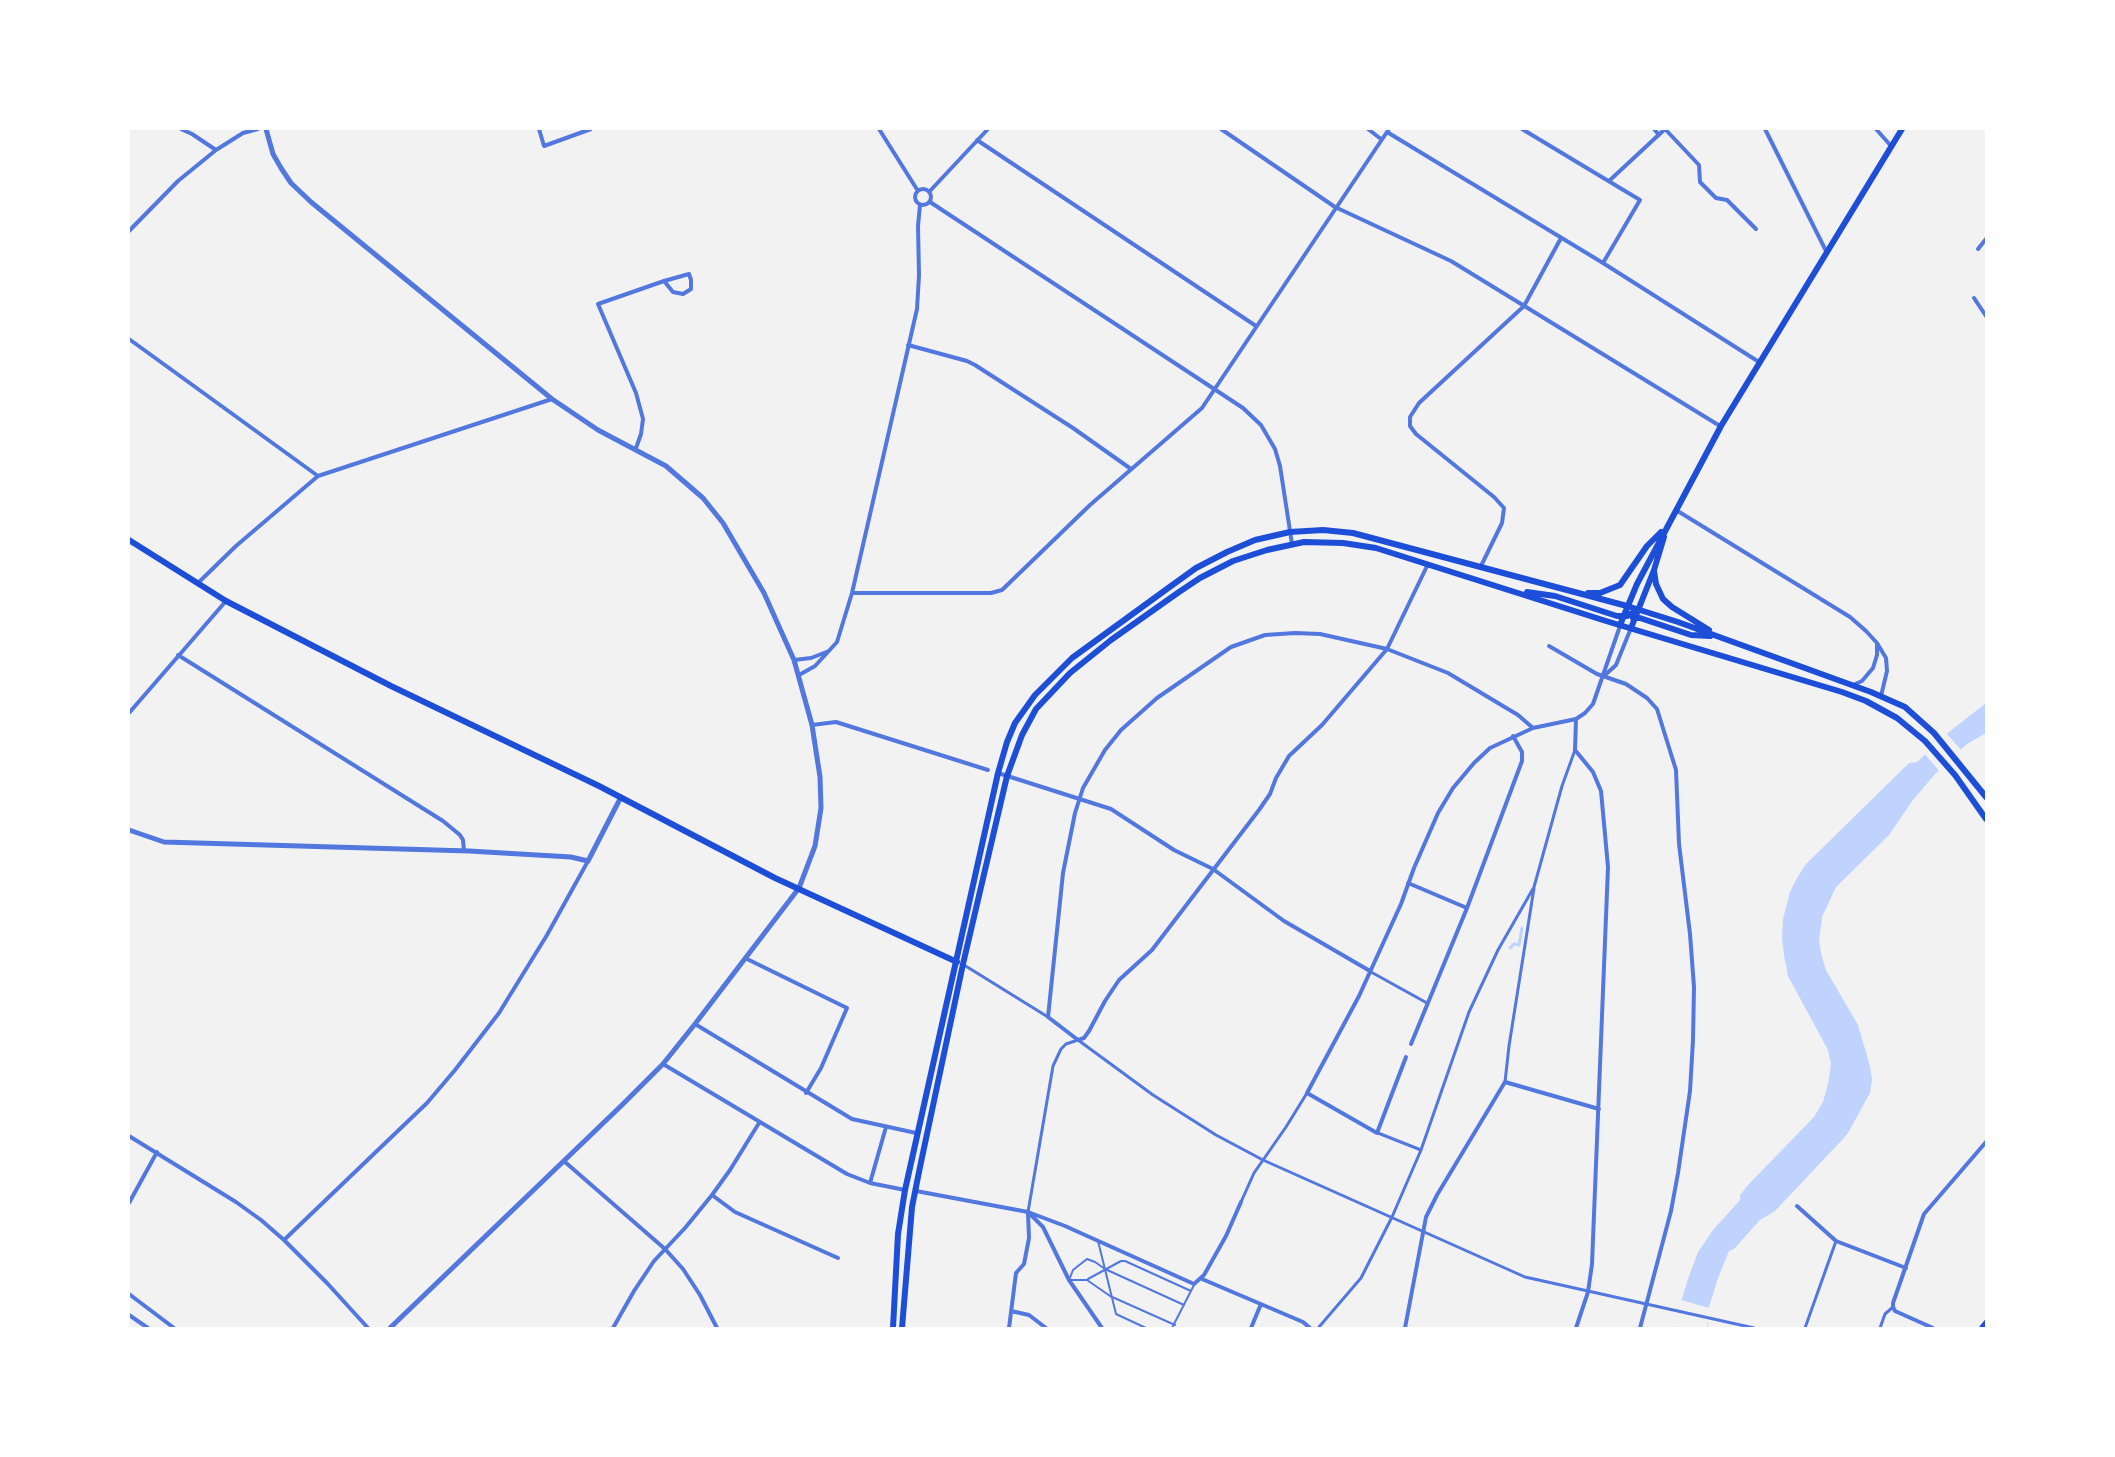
<!DOCTYPE html>
<html>
<head>
<meta charset="utf-8">
<style>
	body { margin:0 }
	#map { position:relative; width:2115px; height:1457px; overflow:hidden; background:#f2f2f2; font-family:"Fira Sans",sans-serif }
	canvas { display:block }
	.frame { position:absolute; inset:0; border:130px solid #fff; pointer-events:none }
</style>
</head>
<body>
<div id="map">
<canvas width="2115" height="1457"></canvas>
<div class="frame"></div>
</div>
<script>
const ctx = document.querySelector('canvas').getContext('2d');
ctx.lineJoin = 'round';
function fillPath(path, color) {
  ctx.fillStyle = color;
  ctx.fill(path, 'evenodd');
}
function toPath(rows) {
  const path = new Path2D();
  for (const r of rows) {
    if (r.length === 3) {
      path.moveTo(r[0] + r[2], r[1]);
      path.arc(r[0], r[1], r[2], 0, 2 * Math.PI);
      continue;
    }
    path.moveTo(r[0], r[1]);
    for (let i = 2; i < r.length; i += 2) path.lineTo(r[i], r[i + 1]);
  }
  return path;
}
function strokePath(path, color, width, dash) {
  ctx.strokeStyle = color;
  ctx.lineWidth = width;
  ctx.lineCap = dash ? 'butt' : 'round';
  ctx.setLineDash(dash || []);
  ctx.stroke(path);
}
const water = toPath([
	[1986,703,1986,733,1967,744,1935,774,1913,800,1889,835,1836,887,1822,917,1819,941,1822,957,1826,970,1858,1025,1870,1066,1872,1079,1870,1093,1848,1133,1842,1140,1775,1211,1760,1220,1734,1249,1729,1251,1718,1278,1709,1307,1707,1307,1708,1328,1673,1328,1688,1279,1698,1252,1713,1230,1740,1200,1740,1195,1749,1184,1814,1117,1823,1102,1828,1084,1831,1064,1828,1050,1788,976,1784,955,1782,939,1783,919,1790,892,1797,878,1806,864,1909,763,1917,762,1949,732]
]);
const pier = toPath([
	[1945,732,1963,752,1941,773,1923,752],
	[1681,1300,1709,1308,1707,1328,1673,1328]
]);
const stream = toPath([
	[1510,948,1514,944,1519,945,1522,928]
]);
const service = toPath([
	[1098,1241,1116,1314,1146,1328],
	[1088,1279,1121,1261,1125,1261,1191,1291],
	[1175,1325,1110,1296,1087,1280,1069,1280,1073,1270,1087,1259,1095,1262,1105,1269,1184,1305],
	[1172,1328,1194,1285]
]);
const pedestrian = toPath([
	[964,965,1048,1017],
	[1371,972,1427,1003],
	[1505,1082,1509,1046,1534,888],
	[1378,1133,1421,1150],
	[1241,1202,1254,1173,1286,1127,1307,1093],
	[1028,1212,1053,1066,1061,1049,1066,1044,1078,1040,1153,1095,1216,1135,1263,1160,1525,1277,1754,1328],
	[1319,1327,1361,1278,1392,1217,1421,1150,1469,1012,1498,950,1534,887,1562,786,1575,750],
	[1805,1328,1836,1241],
	[1880,1328,1885,1314,1893,1307]
]);
const minor = toPath([
	[181,129,192,134,216,150],
	[539,129,544,146,591,129],
	[879,129,918,191],
	[1221,129,1335,207,1451,261,1720,426],
	[1368,129,1381,139],
	[1522,129,1640,200,1603,263],
	[1654,129,1659,135],
	[1665,129,1699,165,1700,182,1716,198,1727,200,1756,229],
	[1765,129,1826,251],
	[1876,129,1891,146],
	[1387,132,1603,263,1759,362],
	[977,140,1256,326],
	[1609,181,1665,129],
	[923,197,8],
	[929,192,988,129],
	[930,202,1243,408,1261,425,1275,449,1280,466,1292,544],
	[129,231,178,181,216,150,243,133,258,129],
	[1978,249,1986,239],
	[1974,298,1986,316],
	[129,339,318,476],
	[908,345,967,361,975,365,1073,428,1131,469],
	[636,448,641,434,643,419,636,393,598,304,664,281,673,292,683,294,691,289,691,280,689,274,664,281],
	[1676,510,1850,617,1866,631,1877,643,1886,658,1887,671,1881,696],
	[1428,564,1387,649,1322,725,1289,756,1276,778,1270,794,1259,810,1152,950,1119,980,1105,1001,1089,1031,1084,1038,1078,1040,1048,1017,1063,873,1075,813,1083,788,1105,750,1121,730,1157,698,1231,647,1265,635,1295,633,1320,634,1387,649,1448,673,1518,715,1533,728],
	[1481,566,1502,523,1504,508,1494,497,1416,434,1410,426,1410,417,1419,403,1524,306,1561,238],
	[198,583,236,546,318,476,552,399],
	[852,593,991,593,1002,590,1090,505,1202,408,1389,129],
	[1549,646,1597,674,1626,684,1647,698,1657,709,1676,770,1679,844,1690,934,1694,987,1693,1040,1690,1091,1678,1173,1671,1211,1640,1328],
	[178,655,443,821,460,835,463,840,464,851],
	[794,660,811,658,829,651],
	[799,675,815,666,837,642,852,593,917,309,919,275,918,226,920,205],
	[1604,676,1616,665,1631,628],
	[1853,685,1862,681,1873,668,1877,655,1877,644],
	[129,713,226,601],
	[1576,719,1575,750,1593,772,1601,791,1608,867,1592,1264,1588,1292,1576,1328],
	[812,725,836,722,988,770],
	[998,773,1111,809,1174,850,1213,869,1284,921,1370,971],
	[1408,883,1467,908],
	[745,958,847,1008,821,1068,806,1093],
	[695,1024,852,1119,916,1133],
	[1411,1044,1467,908,1522,761,1522,752,1513,736],
	[1406,1057,1377,1133,1307,1093,1359,996,1401,904,1414,868,1438,813,1453,788,1474,763,1490,748,1533,728,1576,719,1585,713,1593,704,1620,626],
	[663,1064,847,1174,870,1183,905,1190],
	[129,1136,236,1202,261,1220,284,1240,327,1283,368,1328],
	[565,1162,665,1249,683,1269,700,1295,717,1328],
	[870,1183,886,1127],
	[916,1191,1028,1212,1065,1226,1194,1284,1204,1275,1226,1236,1241,1202],
	[712,1195,735,1212,838,1258],
	[129,1203,157,1152],
	[1797,1206,1836,1241,1906,1268],
	[1029,1213,1043,1227,1069,1280,1102,1328],
	[284,1240,427,1103,455,1070,499,1013,547,935,588,861],
	[1202,1279,1303,1322,1310,1328],
	[129,1294,174,1328],
	[1011,1311,1029,1315,1046,1328],
	[129,1315,148,1328],
	[613,1328,634,1291,654,1261,685,1228,712,1195,730,1170,759,1123],
	[1009,1328,1016,1273,1024,1264,1029,1238,1028,1213],
	[1251,1328,1261,1304],
	[1405,1328,1426,1217,1437,1195,1505,1082,1599,1109],
	[1933,1328,1895,1311,1893,1307,1893,1303,1924,1214,1986,1142]
]);
const tertiary = toPath([
	[266,129,273,154,281,168,291,183,311,202,552,399,598,430,666,466,703,498,723,523,764,593,794,660,812,725,820,777,821,808,815,846,799,888,695,1024,663,1064,622,1105,390,1328],
	[129,830,164,842,469,851,571,857,588,861,621,797]
]);
const secondary = toPath([
	[129,540,226,601,391,686,599,786,775,878,957,962],
	[1654,571,1656,584,1663,599,1672,607,1709,630],
	[1527,592,1555,596,1617,616,1627,616,1638,610],
	[1588,593,1600,593,1620,585,1647,546,1661,532],
	[1633,618,1640,618,1691,635,1710,636],
	[1620,625,1637,584,1721,426,1902,129],
	[1631,628,1654,570,1664,537],
	[893,1328,898,1234,905,1190,998,773,1007,742,1015,723,1035,695,1072,658,1171,586,1196,568,1227,552,1255,540,1290,532,1323,530,1353,533,1627,606,1678,622,1871,692,1905,707,1934,733,1986,797],
	[902,1328,912,1207,920,1167,963,964,1007,776,1022,735,1036,709,1070,673,1111,640,1179,592,1200,578,1233,561,1267,550,1304,542,1343,543,1376,548,1606,621,1842,692,1866,701,1897,718,1925,741,1955,775,1986,819],
	[1982,1328,1986,1323]
]);
fillPath(water, '#bfd3fe');
fillPath(pier, '#f2f2f2');
strokePath(stream, '#bfd3fe', 3);
strokePath(service, '#5277de', 2);
strokePath(pedestrian, '#5277de', 3);
strokePath(minor, '#5277de', 4);
strokePath(tertiary, '#5277de', 5);
strokePath(secondary, '#1d4ed8', 6);
</script>
</body>
</html>
